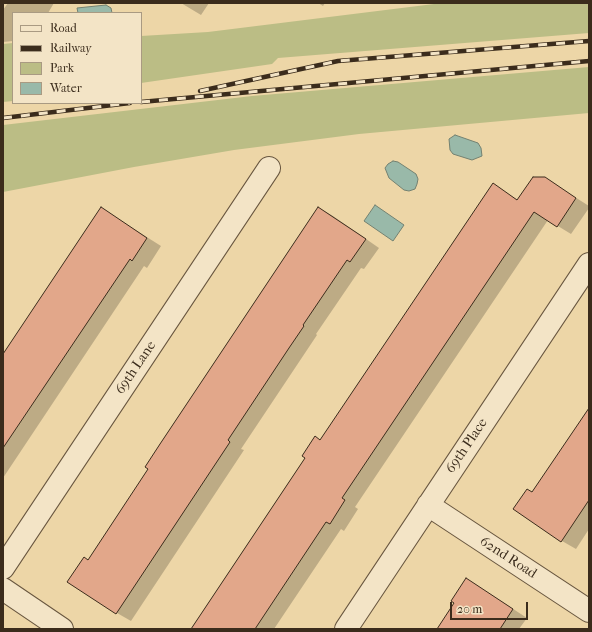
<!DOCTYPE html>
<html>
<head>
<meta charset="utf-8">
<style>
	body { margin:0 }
	#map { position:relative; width:592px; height:632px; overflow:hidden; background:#edd6a7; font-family:"IM FELL French Canon",serif }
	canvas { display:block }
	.frame { position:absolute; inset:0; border:4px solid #3b2c1c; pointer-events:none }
	.legend { position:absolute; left:12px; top:12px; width:130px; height:92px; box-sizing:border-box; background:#f3e4c6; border:1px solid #a99a82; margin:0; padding:5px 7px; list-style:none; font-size:12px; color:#3b2c1c }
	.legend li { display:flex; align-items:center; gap:8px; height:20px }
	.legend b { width:20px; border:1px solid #a99a82 }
	.scale { position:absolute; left:450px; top:602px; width:78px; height:18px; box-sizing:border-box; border:2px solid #3b2c1c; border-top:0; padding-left:5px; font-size:12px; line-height:14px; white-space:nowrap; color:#3b2c1c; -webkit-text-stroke:3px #f3e4c6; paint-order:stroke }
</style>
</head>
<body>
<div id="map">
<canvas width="592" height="632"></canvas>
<div class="frame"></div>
<ul class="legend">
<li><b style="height:5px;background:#f3e4c6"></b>Road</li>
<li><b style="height:5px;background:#3b2c1c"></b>Railway</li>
<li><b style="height:11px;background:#bbbd85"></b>Park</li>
<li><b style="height:11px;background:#99b9a9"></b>Water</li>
</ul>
<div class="scale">20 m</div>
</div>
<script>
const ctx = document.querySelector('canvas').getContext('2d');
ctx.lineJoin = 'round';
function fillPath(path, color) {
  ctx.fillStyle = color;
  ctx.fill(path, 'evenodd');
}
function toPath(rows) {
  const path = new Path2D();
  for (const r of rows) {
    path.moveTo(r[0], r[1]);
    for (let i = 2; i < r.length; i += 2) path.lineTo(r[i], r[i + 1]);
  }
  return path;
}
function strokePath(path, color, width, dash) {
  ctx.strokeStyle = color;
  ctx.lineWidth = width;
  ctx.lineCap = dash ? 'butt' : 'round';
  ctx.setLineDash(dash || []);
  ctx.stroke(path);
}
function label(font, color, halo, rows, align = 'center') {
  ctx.font = font + ' "IM FELL French Canon",serif';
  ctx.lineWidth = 3;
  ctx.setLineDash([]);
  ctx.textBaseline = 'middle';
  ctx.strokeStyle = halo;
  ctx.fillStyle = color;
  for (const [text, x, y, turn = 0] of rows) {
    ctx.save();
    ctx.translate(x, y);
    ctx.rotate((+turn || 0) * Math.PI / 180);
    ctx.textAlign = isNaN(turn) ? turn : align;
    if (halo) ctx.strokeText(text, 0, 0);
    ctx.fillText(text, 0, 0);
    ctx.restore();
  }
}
const green = toPath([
	[442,3,589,3,589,33,278,58,272,64,141,83,141,36,208,32],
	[13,43,13,101,3,102,3,44],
	[589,67,589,113,359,134,234,150,134,167,3,192,3,125,252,96]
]);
const water = toPath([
	[106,5,111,8,112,13,78,13,77,8,106,5],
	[455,135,478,143,481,148,482,156,472,160,453,154,450,150,449,139,455,135],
	[393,161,398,162,416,174,418,179,417,184,415,189,409,191,404,190,389,178,385,168,388,164,393,161],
	[375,205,404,225,393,241,364,221,375,205]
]);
const shadow = toPath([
	[8,3,54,3,48,13,13,13,13,41,3,42,3,10],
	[181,3,209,3,201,15],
	[318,3,325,3,323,6],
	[493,185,518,200,559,187,589,206,589,208,571,234,548,220,355,507,358,509,344,531,341,529,274,629,193,629,321,441],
	[319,208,333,216,379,248,364,269,361,268,316,334,317,335,241,449,244,450,131,621,117,613,69,582,89,561],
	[115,217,161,246,147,268,144,266,3,478,3,356],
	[589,408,589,529,576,549,562,541,514,509,533,493],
	[467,579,481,588,527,618,519,629,438,629,455,603]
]);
const building = toPath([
	[533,177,545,177,576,198,557,227,534,212,342,498,345,500,330,524,326,522,255,629,191,629,305,458,302,456,315,436,320,440,493,183,517,200,533,177],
	[101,207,147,238,132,261,130,259,3,448,3,354,101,207],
	[318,207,366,239,350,262,347,260,303,325,304,326,289,348,228,440,230,442,116,614,67,582,84,557,88,560,148,469,145,467,160,444,318,207],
	[589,408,589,500,561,542,513,509,527,489,532,492,589,408],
	[466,578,513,609,500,629,437,629,454,603,451,601,466,578]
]);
const minor = toPath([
	[428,505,589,611],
	[3,568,269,168],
	[3,589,62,629],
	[346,629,589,264]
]);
const rail = toPath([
	[200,91,338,61,589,41],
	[141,102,589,61],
	[3,118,130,103]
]);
const streetNames = [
	["69th Lane",136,368,-56],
	["69th Place",467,446,-56],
	["62nd Road",508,558,33]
];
fillPath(green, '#bbbd85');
fillPath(water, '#99b9a9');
strokePath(water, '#738171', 1);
fillPath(shadow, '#0003');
fillPath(building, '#e2a78a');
strokePath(building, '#3b2c1c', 1);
strokePath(minor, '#68563f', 24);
strokePath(minor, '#f3e4c6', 22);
strokePath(rail, '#3b2c1c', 4.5);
strokePath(rail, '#f3e4c6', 3, [9]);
label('14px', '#3b2c1c', '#f3e4c6', streetNames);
</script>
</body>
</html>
